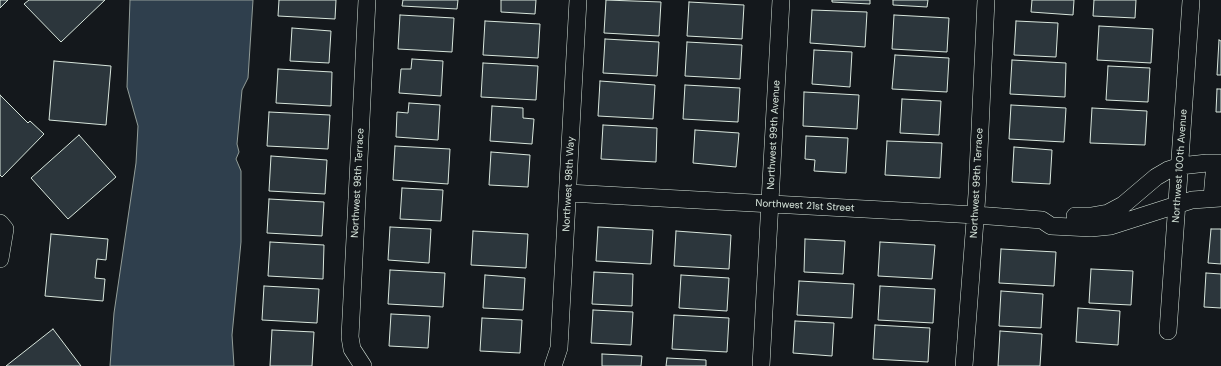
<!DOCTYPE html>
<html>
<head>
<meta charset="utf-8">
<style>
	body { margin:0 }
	canvas { display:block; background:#14181c }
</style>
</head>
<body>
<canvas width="1221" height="366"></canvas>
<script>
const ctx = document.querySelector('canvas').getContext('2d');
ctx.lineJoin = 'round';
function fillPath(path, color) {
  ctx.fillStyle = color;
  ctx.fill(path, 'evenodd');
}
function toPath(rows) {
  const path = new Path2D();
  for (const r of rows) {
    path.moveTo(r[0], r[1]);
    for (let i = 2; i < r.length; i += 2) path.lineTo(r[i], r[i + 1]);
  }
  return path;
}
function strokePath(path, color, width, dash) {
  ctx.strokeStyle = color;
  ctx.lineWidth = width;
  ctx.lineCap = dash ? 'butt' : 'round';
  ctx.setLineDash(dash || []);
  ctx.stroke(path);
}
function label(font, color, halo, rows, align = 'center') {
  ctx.font = font + ' "DM Sans",sans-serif';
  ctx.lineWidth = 3;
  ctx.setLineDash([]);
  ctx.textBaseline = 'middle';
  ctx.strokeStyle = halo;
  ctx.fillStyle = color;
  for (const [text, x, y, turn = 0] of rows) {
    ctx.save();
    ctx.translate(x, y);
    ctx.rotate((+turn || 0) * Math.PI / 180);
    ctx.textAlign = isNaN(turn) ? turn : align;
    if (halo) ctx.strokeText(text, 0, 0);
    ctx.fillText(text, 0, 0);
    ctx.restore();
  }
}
const water = toPath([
	[130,0,253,0,248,78,242,90,237,144,239,152,236,159,241,171,241,242,232,335,234,366,110,366,114,313,136,163,138,126,127,87,130,0]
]);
const building = toPath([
	[0,0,8,0,0,8,0,0],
	[29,0,105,0,61,42,24,4,29,0],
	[279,0,336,0,335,19,278,16,279,0],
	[403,0,458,0,457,9,402,6,403,0],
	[501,0,536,0,535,14,501,12,501,0],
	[606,0,661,2,659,36,604,33,606,0],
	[832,0,870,0,870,4,832,2,832,0],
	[893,0,928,0,927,7,893,5,893,0],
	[1032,0,1074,0,1073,15,1031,12,1032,0],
	[1094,0,1136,0,1135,18,1093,16,1094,0],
	[689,2,744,5,742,39,687,36,689,2],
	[812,10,867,12,865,47,810,43,812,10],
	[400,15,454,18,452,52,398,49,400,15],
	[894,15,949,18,947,52,892,49,894,15],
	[485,21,540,24,538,58,483,55,485,21],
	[1016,21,1058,23,1056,57,1014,55,1016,21],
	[1099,26,1153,29,1151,63,1097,60,1099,26],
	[292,28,331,31,329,63,290,61,292,28],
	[605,39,659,42,657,76,603,73,605,39],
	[1219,40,1221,41,1221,75,1217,75,1219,40],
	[687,42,742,45,740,79,685,76,687,42],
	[814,50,852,52,850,87,812,84,814,50],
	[895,55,949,58,947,92,892,89,895,55],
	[412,59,443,61,441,96,399,93,401,69,411,69,412,59],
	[1012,60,1066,63,1065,97,1010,94,1012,60],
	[54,61,111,66,106,125,49,120,54,61],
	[483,63,538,66,536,100,481,97,483,63],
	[1108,66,1150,68,1148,102,1106,100,1108,66],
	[278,69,332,72,331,106,276,103,278,69],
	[600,81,655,85,653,119,598,116,600,81],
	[685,85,740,88,738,122,683,119,685,85],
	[1217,89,1221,89,1221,112,1216,112,1217,89],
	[804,92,859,95,857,129,803,126,804,92],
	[0,95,28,123,30,121,44,134,2,177,0,175,0,95],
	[902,99,941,101,939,135,900,133,902,99],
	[409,103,440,105,438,140,396,137,397,112,408,113,409,103],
	[1011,105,1066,108,1064,142,1009,139,1011,105],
	[492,106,523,108,523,118,534,119,532,144,490,141,492,106],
	[1092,108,1147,111,1145,145,1090,143,1092,108],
	[269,112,330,115,328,149,267,146,269,112],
	[603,125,657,128,656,162,601,159,603,125],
	[695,130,739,133,736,167,693,163,695,130],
	[79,135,116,177,68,219,31,178,79,135],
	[806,136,848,138,846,173,814,171,815,160,805,159,806,136],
	[887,141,942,143,940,178,885,175,887,141],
	[395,146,450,149,448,184,393,180,395,146],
	[1014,147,1052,150,1050,184,1012,182,1014,147],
	[491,152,530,155,528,187,489,185,491,152],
	[271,156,327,160,325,194,269,191,271,156],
	[402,188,443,190,441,221,400,219,402,188],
	[269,199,324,202,322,236,267,233,269,199],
	[390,227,431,229,429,263,388,260,390,227],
	[598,227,653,230,651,264,596,261,598,227],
	[1211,229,1221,229,1221,264,1208,263,1211,229],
	[473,231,528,234,526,268,471,265,473,231],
	[676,231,731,235,729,269,674,266,676,231],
	[51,234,108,239,106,260,97,259,95,278,105,279,103,301,45,296,51,234],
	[805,239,845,241,843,274,804,272,805,239],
	[270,242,324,245,323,279,268,276,270,242],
	[880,242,935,245,932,279,878,276,880,242],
	[1001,249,1056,252,1054,286,999,283,1001,249],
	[1091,269,1133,271,1131,305,1089,303,1091,269],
	[390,270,445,273,443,307,388,304,390,270],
	[594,272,633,274,632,306,592,304,594,272],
	[1206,273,1221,274,1221,308,1204,307,1206,273],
	[485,275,525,278,523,310,483,308,485,275],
	[681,275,729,278,727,311,679,308,681,275],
	[799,281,854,284,852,318,797,315,799,281],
	[264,286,319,289,317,323,262,320,264,286],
	[880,286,935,289,933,323,878,320,880,286],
	[1001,291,1043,294,1041,328,999,326,1001,291],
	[1078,308,1120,311,1118,345,1076,342,1078,308],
	[593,310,633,312,631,345,591,343,593,310],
	[391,314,430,316,428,348,389,346,391,314],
	[674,315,729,318,727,352,672,349,674,315],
	[482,318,522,320,520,353,480,351,482,318],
	[795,321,834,323,832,356,793,353,795,321],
	[875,325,930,328,928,362,873,359,875,325],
	[53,329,81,366,6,366,53,329],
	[272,330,314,332,312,366,270,366,272,330],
	[1000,331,1042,334,1040,366,998,366,1000,331],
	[602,354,642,356,641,366,602,366,602,354],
	[667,358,706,360,706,366,666,366,667,358]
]);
const minor = toPath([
	[568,193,976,215,1042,220,1051,226,1091,228,1111,226,1192,200,1221,198],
	[1212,198,1215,163],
	[1075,216,1091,216,1108,213,1123,205,1156,177,1168,170,1180,166,1207,163,1221,163],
	[0,223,5,229,0,259],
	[1168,331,1191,1],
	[363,366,352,349,350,337,367,0],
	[553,366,559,348,578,0],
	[761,366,781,0],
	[964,366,977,194,986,0]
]);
const streetNames = [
	["Northwest 99th Avenue",774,135,-87],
	["Northwest 100th Avenue",1180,166,-86],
	["Northwest 98th Terrace",358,183,-87],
	["Northwest 99th Terrace",977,183,-87],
	["Northwest 98th Way",569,184,-87],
	["Northwest 21st Street",805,206,3]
];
fillPath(water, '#2f3f4d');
strokePath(water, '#939e99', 1);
fillPath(building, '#2c363c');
strokePath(building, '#d8e6dc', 1);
strokePath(minor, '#d8e6dc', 18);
strokePath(minor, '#14181c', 17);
label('10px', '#d8e6dc', '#14181c', streetNames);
</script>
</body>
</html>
